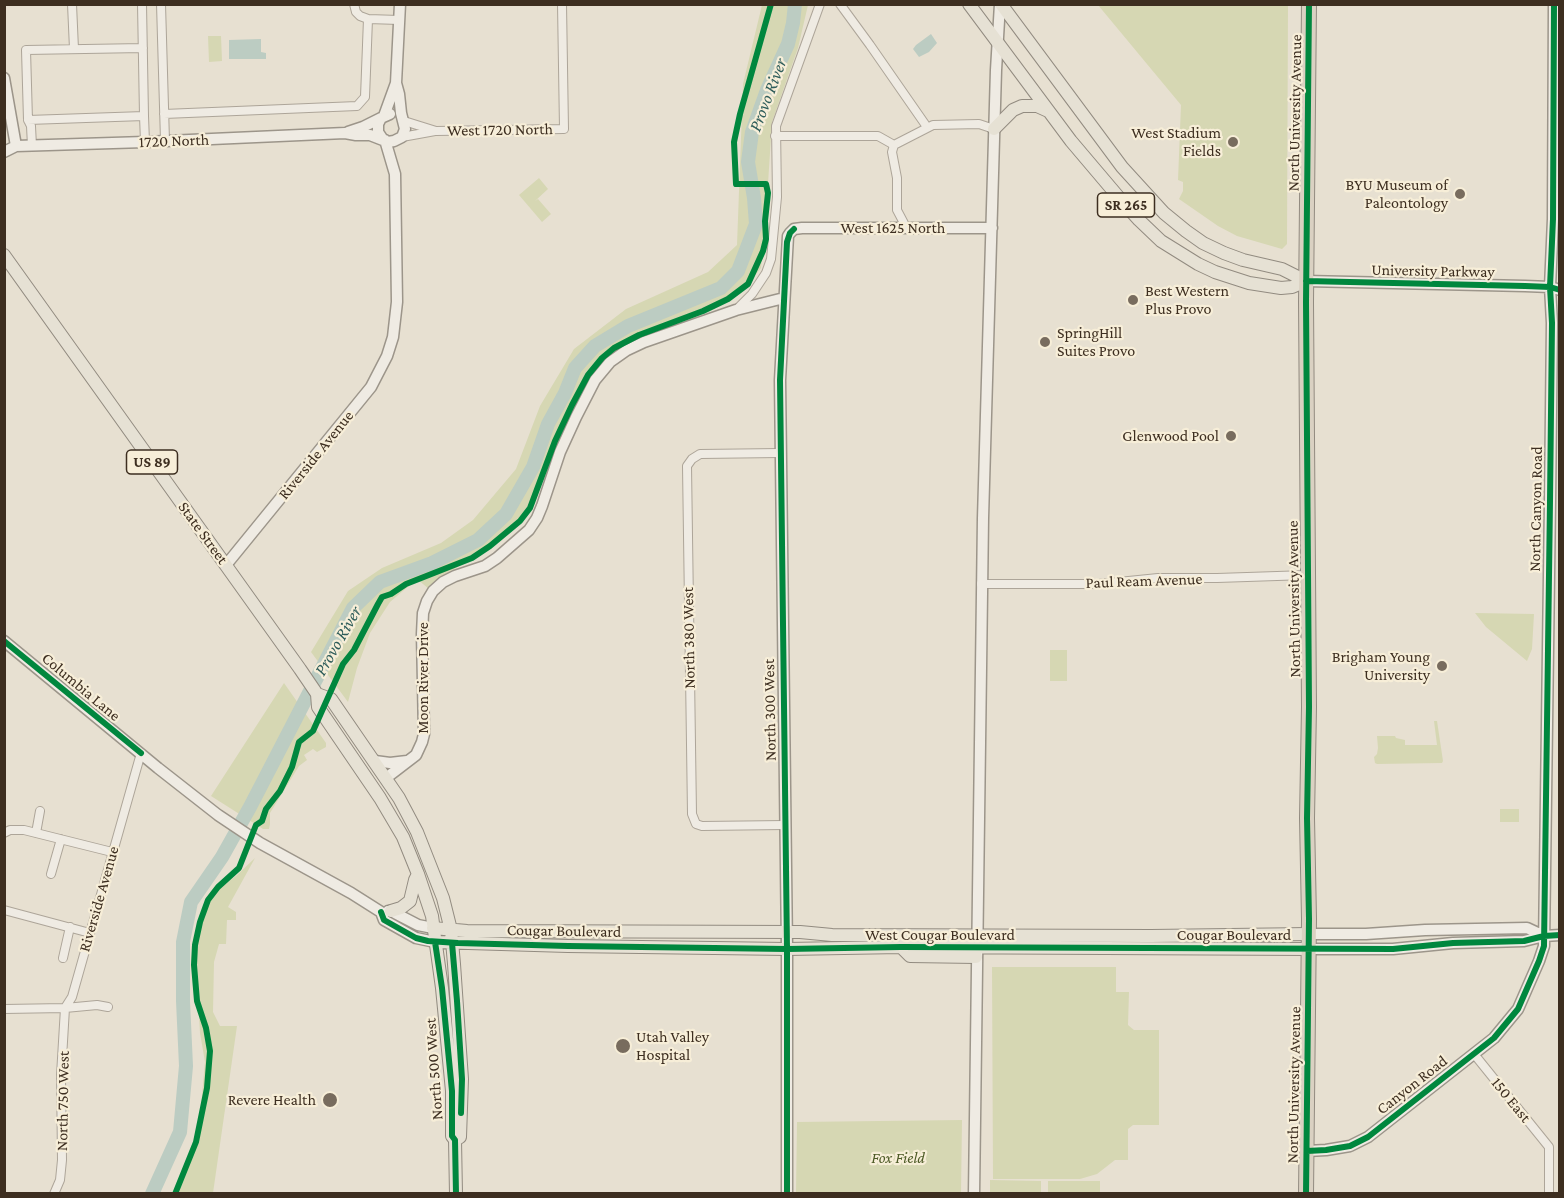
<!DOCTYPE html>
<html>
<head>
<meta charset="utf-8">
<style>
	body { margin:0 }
	#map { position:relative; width:1564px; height:1198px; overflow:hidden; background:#e7e0d1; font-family:"Crimson Pro",serif }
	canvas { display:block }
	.frame { position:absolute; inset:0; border:6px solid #3d2e20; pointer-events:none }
</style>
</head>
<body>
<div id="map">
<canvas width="1564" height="1198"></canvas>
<div class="frame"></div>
</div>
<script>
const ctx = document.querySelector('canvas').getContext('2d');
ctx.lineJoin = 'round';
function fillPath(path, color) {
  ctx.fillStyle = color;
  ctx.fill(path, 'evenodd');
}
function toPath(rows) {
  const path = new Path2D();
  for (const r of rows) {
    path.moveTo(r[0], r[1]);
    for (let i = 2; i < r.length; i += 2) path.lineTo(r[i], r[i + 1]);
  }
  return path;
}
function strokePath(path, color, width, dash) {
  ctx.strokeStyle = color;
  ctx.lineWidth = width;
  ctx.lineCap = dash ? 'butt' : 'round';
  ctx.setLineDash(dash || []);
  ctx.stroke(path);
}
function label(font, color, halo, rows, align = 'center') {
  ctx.font = font + ' "Crimson Pro",serif';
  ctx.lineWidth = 4.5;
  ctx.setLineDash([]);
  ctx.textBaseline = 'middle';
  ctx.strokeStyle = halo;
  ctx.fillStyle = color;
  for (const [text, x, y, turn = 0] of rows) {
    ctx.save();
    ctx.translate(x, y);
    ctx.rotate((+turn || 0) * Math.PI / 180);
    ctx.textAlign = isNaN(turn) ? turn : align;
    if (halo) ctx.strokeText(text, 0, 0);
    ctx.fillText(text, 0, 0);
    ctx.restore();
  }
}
const green = toPath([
	[762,5,808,5,798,48,772,122,765,230,761,268,748,284,728,299,639,335,614,348,602,358,588,375,555,441,530,508,520,521,506,534,490,546,445,575,429,589,417,579,390,602,370,633,357,668,348,702,311,652,348,591,382,568,441,543,473,520,516,469,540,406,574,349,626,309,708,272,737,245,743,84],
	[1098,5,1288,5,1287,244,1282,249,1237,236,1218,226,1179,199,1183,191,1183,182,1178,180,1181,105],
	[208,36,221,36,222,61,209,62],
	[539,178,548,189,535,201,538,199,551,214,542,222,519,195],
	[1475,613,1534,614,1532,649,1527,661,1486,627],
	[1050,650,1067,650,1067,681,1050,681],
	[284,683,326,743,326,747,317,752,313,749,304,755,307,760,299,766,270,813,270,824,269,829,263,829,211,796],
	[1434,721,1437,721,1443,761,1442,763,1377,764,1375,763,1374,757,1377,754,1378,748,1377,736,1395,736,1396,738,1405,740,1405,745,1437,745],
	[1500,809,1519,809,1519,822,1500,822],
	[255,858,228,907,236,912,236,920,227,920,226,944,219,944,214,962,213,1012,220,1026,237,1026,213,1193,174,1193,193,1154,198,1139,205,1062,200,1033,198,999,195,968,200,924,212,896,217,890,236,876],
	[992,967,1116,967,1116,992,1129,992,1128,1025,1134,1030,1159,1030,1159,1125,1133,1125,1128,1129,1128,1160,1115,1160,1097,1174,1080,1179,993,1179],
	[962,1120,961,1193,796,1193,797,1122],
	[990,1180,1041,1181,1041,1193,990,1193],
	[1048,1181,1100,1181,1100,1193,1048,1193]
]);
const water = toPath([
	[931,34,937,43,929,52,919,57,913,49,916,45],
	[261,39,261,52,266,53,266,59,229,59,229,40]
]);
const river = toPath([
	[152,1194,180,1132,186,1066,183,1001,183,942,191,902,222,857,250,807,353,608,380,582,432,563,478,540,506,514,533,467,548,424,565,393,575,368,595,346,628,326,721,288,738,271,756,224,754,198,748,162,752,132,767,90,788,44,793,23,795,4]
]);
const street = toPath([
	[72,4,74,49],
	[161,4,165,141],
	[840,4,870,45,927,127],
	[368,19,399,20],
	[164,114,357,106,365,97,368,19,360,16,356,12,354,4],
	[144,116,145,142],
	[28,120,26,50,143,48],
	[404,121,436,131,564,129,562,4],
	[775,136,878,136,894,145,933,125,979,124,994,129],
	[402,137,435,131],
	[894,145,892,152,897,178,897,210,906,227],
	[32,146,31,126,28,120,144,116,142,4],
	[736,310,752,294,766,273,771,259,777,197,776,126,820,4],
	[780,453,700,454,692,459,687,466,692,814,696,824,702,826,785,825],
	[981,584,1099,584,1158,578,1217,578,1307,575],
	[4,833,10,830,24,830,112,852],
	[36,833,40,811],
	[51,874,61,839],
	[4,910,90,933],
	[63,958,70,927],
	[4,1009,65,1008,97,1005,108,1007],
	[1474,1054,1549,1147,1549,1194],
	[54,1194,60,1180,62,1160,61,1075,65,1008,72,997,141,753]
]);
const secondary = toPath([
	[4,78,16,146],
	[384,116,396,83,400,4],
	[348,132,363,127,381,118],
	[382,138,378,132,378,124,381,118,390,114],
	[4,152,16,146,145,142,345,133,356,135,370,135,388,142,394,141,402,137,405,129,401,113,399,94,396,83],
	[1306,281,1525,286,1550,287,1560,290],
	[226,565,371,387,387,356,393,337,397,302,395,174,385,140],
	[4,641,158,768,218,815,260,843,351,893,381,912,384,920,416,938,435,942],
	[375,761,390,763,407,761],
	[386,778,416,755,422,742,424,734,422,634,423,613,427,601,433,591,443,582,455,576,485,566,497,558,529,530,537,518,542,506,560,452,576,417,595,380,610,362,627,350,644,342,736,310,784,298],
	[388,911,391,911,418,925,433,928],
	[1309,934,1366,934,1425,930,1527,928,1544,936],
	[1309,949,1393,949,1453,943,1524,941,1544,936,1560,935],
	[1307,1151,1326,1150,1350,1146,1368,1137,1494,1038,1518,1009,1539,961,1544,946,1550,501,1552,323,1550,287,1553,219,1554,4],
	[787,1194,787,949,780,380,788,236,790,233,794,229,802,228,992,228],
	[974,1194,983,518,996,70,1000,4]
]);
const primary = toPath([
	[969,4,1071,141,1121,200,1139,220,1161,241,1198,264,1215,272,1249,283,1281,288,1292,287,1306,281],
	[1001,4,1122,167,1164,213,1186,231,1203,243,1224,253,1243,260,1282,269,1306,281],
	[994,129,1013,110,1022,106,1037,106,1048,111],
	[4,255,300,669,317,694,318,707,380,798,403,837,418,874,432,916,442,988,452,1091,452,1136,455,1140,456,1194],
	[317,694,331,699,399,798,417,832,443,898,451,930,454,964,462,1079,460,1137,455,1140],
	[391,911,401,908,410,901,415,880,418,874],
	[433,928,467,931,800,932,832,935,1151,936,1309,934],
	[435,942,568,946,787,949,901,947,1309,949],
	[901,947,910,956,976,957]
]);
const highway = toPath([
	[1306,1194,1309,919,1307,818,1309,707,1306,302,1309,4]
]);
const cycleway = toPath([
	[1306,281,1525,286,1550,287,1560,290],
	[4,641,141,753],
	[381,912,384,920,416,938,428,941,458,943,568,946,787,949,901,947,1393,949,1453,943,1524,941,1544,936,1560,935],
	[435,942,442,988,452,1091,452,1136,455,1140,456,1194],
	[452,943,457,1001,462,1079,461,1113],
	[1307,1151,1326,1150,1350,1146,1368,1137,1494,1038,1518,1009,1539,961,1544,946,1550,501,1552,323,1550,287,1553,219,1554,4],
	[175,1194,196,1142,207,1088,210,1051,206,1028,197,1001,194,965,195,945,200,922,208,900,218,887,239,868,256,825,262,821,266,809,280,791,292,767,299,742,313,731,343,664,354,650,378,604,382,597,391,594,406,584,472,558,490,546,520,521,530,508,555,441,572,405,588,375,602,358,614,348,639,335,703,311,728,299,748,284,763,251,766,239,765,221,768,193,766,184,736,184,734,142,740,114,771,4],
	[787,1194,787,949,780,380,787,242,790,233,794,229],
	[1306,1194,1309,919,1307,818,1309,707,1306,302,1309,4]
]);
const markers = [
	[1233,142,6,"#786c5e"],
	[1460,194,6,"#786c5e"],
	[1133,300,6,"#786c5e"],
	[1045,342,6,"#786c5e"],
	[1231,436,6,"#786c5e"],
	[1442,666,6,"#786c5e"],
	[623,1046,8,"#786c5e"],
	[330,1100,8,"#786c5e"]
];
const shields = [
	[1126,205,57],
	[152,462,51]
];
const shieldNames = [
	["SR 265",1126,205],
	["US 89",152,462]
];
const streetNames = [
	["North University Avenue",1295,113,-89],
	["West 1720 North",500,130,-1],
	["1720 North",174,141,-2],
	["West 1625 North",893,228],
	["University Parkway",1433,271,1],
	["Riverside Avenue",316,455,-51],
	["North Canyon Road",1536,509,-89],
	["State Street",203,533,54],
	["Paul Ream Avenue",1144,581,-2],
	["North University Avenue",1294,599,-91],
	["North 380 West",689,638,-91],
	["Moon River Drive",423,678,-90],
	["Columbia Lane",81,687,40],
	["North 300 West",770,710,-91],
	["Riverside Avenue",99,899,-74],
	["Cougar Boulevard",564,931,1],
	["West Cougar Boulevard",940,935],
	["Cougar Boulevard",1234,935],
	["North 500 West",434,1069,-94],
	["North University Avenue",1294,1085,-89],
	["Canyon Road",1412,1085,-38],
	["150 East",1511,1100,51],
	["North 750 West",63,1101,-89]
];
const poiNames = [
	["West Stadium",1221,133],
	["Fields",1221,151],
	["BYU Museum of",1448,185],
	["Paleontology",1448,203],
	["Best Western",1145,291,"left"],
	["Plus Provo",1145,309,"left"],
	["SpringHill",1057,333,"left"],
	["Suites Provo",1057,351,"left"],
	["Glenwood Pool",1219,436],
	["Brigham Young",1430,657],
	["University",1430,675],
	["Utah Valley",636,1037,"left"],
	["Hospital",636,1055,"left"],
	["Revere Health",316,1100]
];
const parkNames = [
	["Fox Field",898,1158]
];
const waterNames = [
	["Provo River",768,95,-69],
	["Provo River",338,641,-60]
];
fillPath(green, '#d6d7b3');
fillPath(water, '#bcccc2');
strokePath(river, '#bcccc2', 14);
strokePath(street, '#ada599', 10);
strokePath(secondary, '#9c958a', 13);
strokePath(primary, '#928b80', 14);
strokePath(highway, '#928b80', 16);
strokePath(street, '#efebe3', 8);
strokePath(secondary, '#efebe3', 10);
strokePath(primary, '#e6e1d4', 12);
strokePath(highway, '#dad1c2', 14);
strokePath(cycleway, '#00873e', 6);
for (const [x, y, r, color] of markers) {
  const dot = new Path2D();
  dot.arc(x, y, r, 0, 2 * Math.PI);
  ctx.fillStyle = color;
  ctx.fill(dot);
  strokePath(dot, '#f7eed8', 2);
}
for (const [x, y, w] of shields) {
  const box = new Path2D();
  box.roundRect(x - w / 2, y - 12, w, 24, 4.5);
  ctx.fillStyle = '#f7eed8';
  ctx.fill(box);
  strokePath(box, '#3d2e20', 1.5);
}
label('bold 15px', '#3d2e20', null, shieldNames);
label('16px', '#3d2e20', '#f7eed8', streetNames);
label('16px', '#3d2e20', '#f7eed8', poiNames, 'right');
label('italic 16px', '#4d5a26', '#f7eed8', parkNames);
label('italic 18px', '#2f5d5a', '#f7eed8', waterNames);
</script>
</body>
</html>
